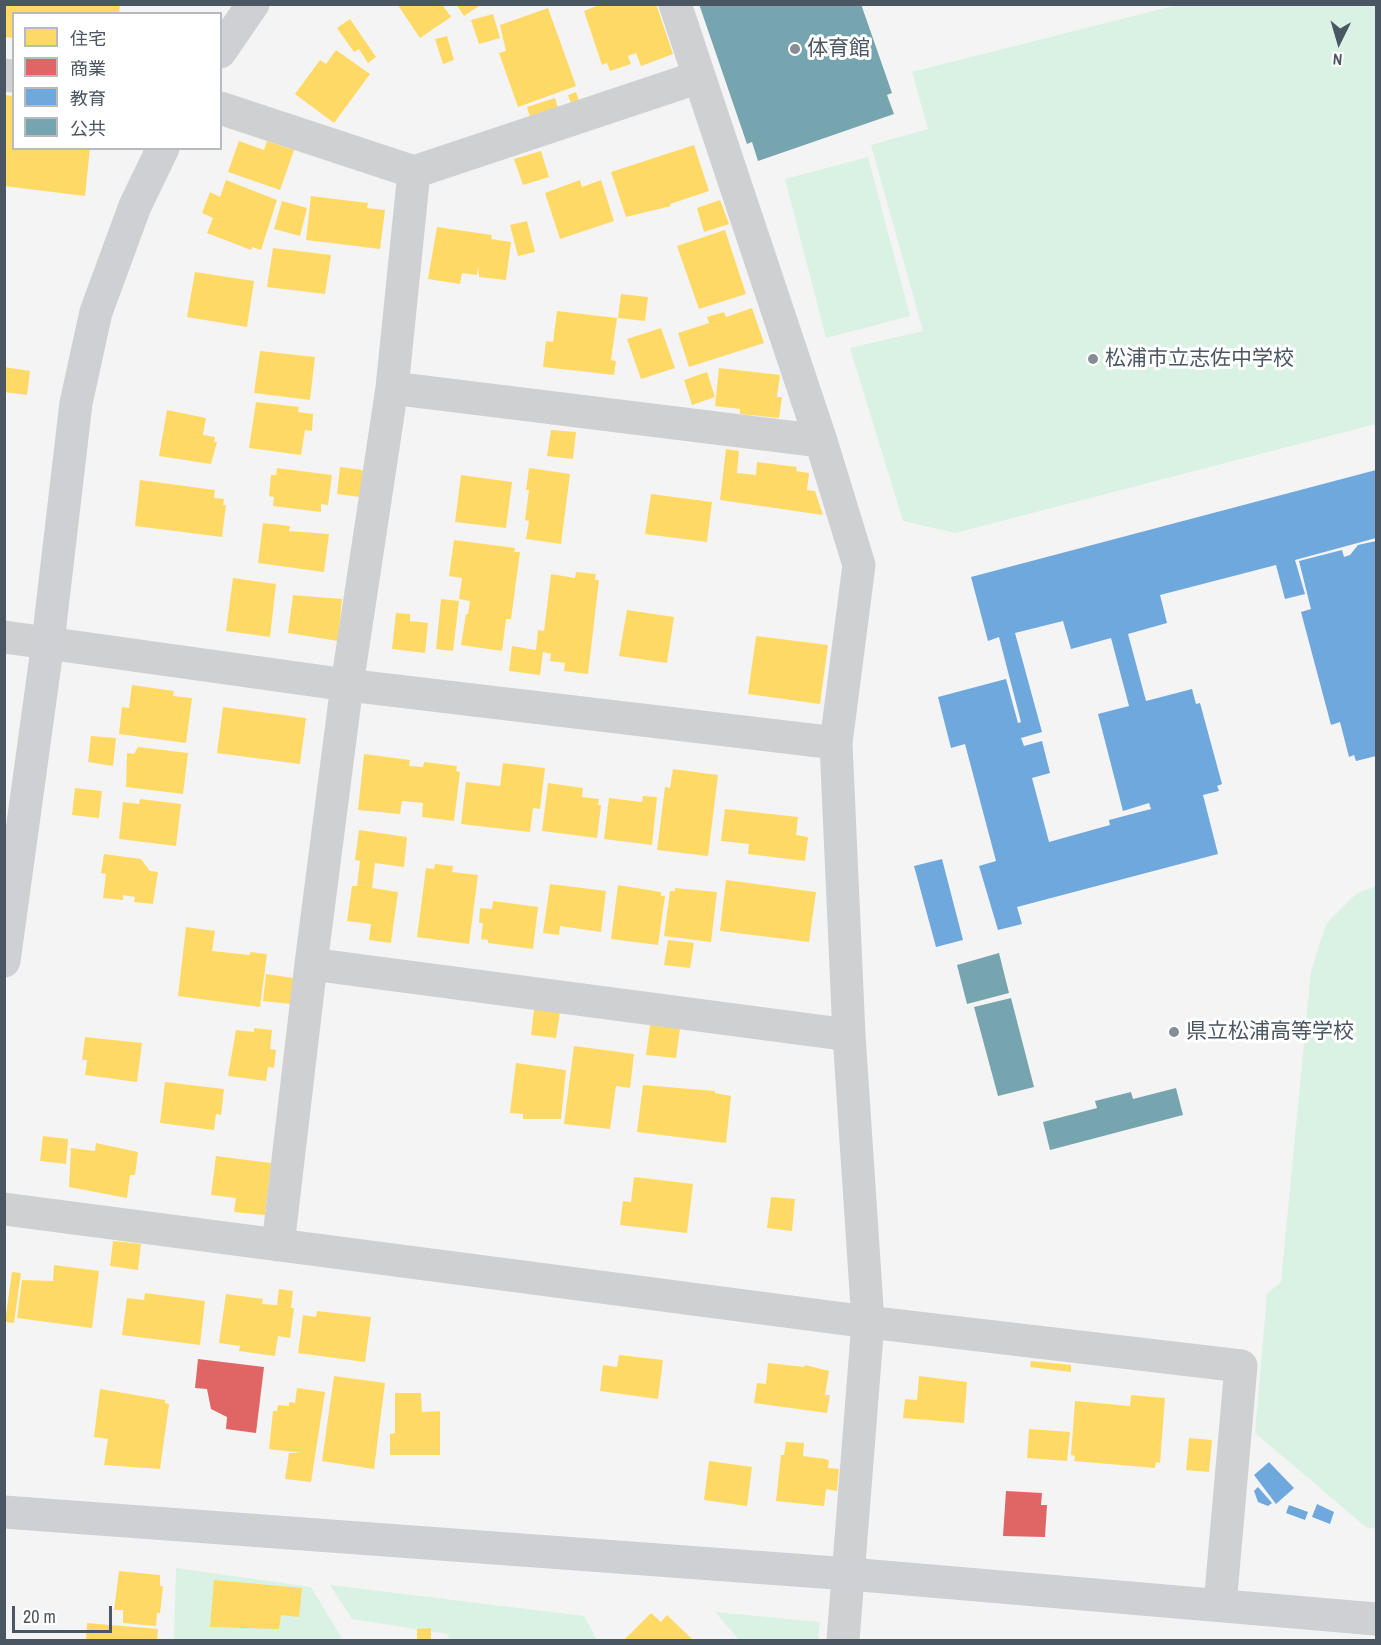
<!DOCTYPE html>
<html>
<head>
<meta charset="utf-8">
<style>
	body { margin:0 }
	#map { position:relative; width:1381px; height:1645px; overflow:hidden; background:#f4f4f4; font-family:"Archivo Narrow","Noto Sans JP",sans-serif }
	canvas { display:block }
	.frame { position:absolute; inset:0; border:6px solid #4a5661; pointer-events:none }
	.legend { position:absolute; left:12px; top:12px; width:210px; height:138px; box-sizing:border-box; background:#fff; border:2px solid #b7bbc0; margin:0; padding:8px 10px; list-style:none; font-size:18px; color:#4a5661 }
	.legend li { display:flex; align-items:center; gap:12px; height:30px }
	.legend b { width:30px; border:2px solid #b7bbc0 }
	.north { position:absolute; left:1309px; top:12px; width:60px; height:60px; -webkit-text-stroke:4px #fff; paint-order:stroke; rotate:185deg; font-size:16px; font-weight:700; line-height:24px; text-align:center; color:#4a5661 }
	.north::after { content:''; display:block; margin:auto; width:21px; height:27px; background:#4a5661; clip-path:polygon(50% 0,100% 100%,50% 72%,0 100%) }
	.scale { position:absolute; left:12px; top:1606px; width:100px; height:27px; box-sizing:border-box; border:3px solid #4a5661; border-top:0; padding-left:8px; font-size:18px; line-height:21px; white-space:nowrap; color:#4a5661; -webkit-text-stroke:4px #fff; paint-order:stroke }
</style>
</head>
<body>
<div id="map">
<canvas width="1381" height="1645"></canvas>
<div class="frame"></div>
<ul class="legend">
<li><b style="height:16px;background:#ffd966"></b>住宅</li>
<li><b style="height:16px;background:#e06666"></b>商業</li>
<li><b style="height:16px;background:#6fa8dc"></b>教育</li>
<li><b style="height:16px;background:#76a5af"></b>公共</li>
</ul>
<div class="north">N</div>
<div class="scale">20 m</div>
</div>
<script>
const ctx = document.querySelector('canvas').getContext('2d');
ctx.lineJoin = 'round';
function fillPath(path, color) {
  ctx.fillStyle = color;
  ctx.fill(path, 'evenodd');
}
function toPath(rows) {
  const path = new Path2D();
  for (const r of rows) {
    path.moveTo(r[0], r[1]);
    for (let i = 2; i < r.length; i += 2) path.lineTo(r[i], r[i + 1]);
  }
  return path;
}
function strokePath(path, color, width, dash) {
  ctx.strokeStyle = color;
  ctx.lineWidth = width;
  ctx.lineCap = dash ? 'butt' : 'round';
  ctx.setLineDash(dash || []);
  ctx.stroke(path);
}
function label(font, color, halo, rows, align = 'center') {
  ctx.font = font + ' "Archivo Narrow","Noto Sans JP",sans-serif';
  ctx.lineWidth = 6;
  ctx.setLineDash([]);
  ctx.textBaseline = 'middle';
  ctx.strokeStyle = halo;
  ctx.fillStyle = color;
  for (const [text, x, y, turn = 0] of rows) {
    ctx.save();
    ctx.translate(x, y);
    ctx.rotate((+turn || 0) * Math.PI / 180);
    ctx.textAlign = isNaN(turn) ? turn : align;
    if (halo) ctx.strokeText(text, 0, 0);
    ctx.fillText(text, 0, 0);
    ctx.restore();
  }
}
const green = toPath([
	[1177,5,1376,5,1376,424,955,533,903,521,850,348,923,331,871,145,928,129,912,72],
	[868,157,910,316,826,338,785,179],
	[1376,886,1376,1529,1366,1527,1255,1433,1267,1294,1281,1282,1311,971,1326,924,1356,894],
	[176,1568,311,1587,343,1640,174,1640],
	[330,1585,584,1616,597,1640,449,1640,448,1634,352,1619],
	[715,1612,820,1622,818,1640,739,1640]
]);
const homes = toPath([
	[4,4,120,4,119,14,14,14,14,38,4,37],
	[397,4,442,4,451,17,420,38],
	[456,4,482,4,464,16],
	[601,4,656,4,673,54,641,66,636,53,628,56,631,64,610,71,607,63,602,65,584,11],
	[548,8,576,86,518,107,499,53,506,51,500,25],
	[493,14,500,38,479,44,471,20],
	[350,19,376,57,368,63,359,49,354,52,337,28],
	[447,36,454,60,443,64,435,39],
	[336,50,370,74,334,123,295,94,320,60,326,64],
	[576,92,579,101,571,104,568,95],
	[4,95,14,96,14,148,90,148,85,196,4,186],
	[555,98,558,108,530,117,527,107],
	[239,141,264,150,267,141,294,150,280,190,228,172],
	[694,145,709,191,670,204,671,206,626,217,611,172],
	[541,151,549,177,523,185,514,159],
	[226,180,277,200,261,250,252,247,251,250,207,233,213,218,202,213,210,192,220,197],
	[580,180,582,187,601,180,614,221,560,239,545,193],
	[311,196,368,203,367,208,385,210,380,249,306,240],
	[720,200,729,224,704,232,697,208],
	[282,201,307,208,300,236,274,229],
	[527,221,535,252,518,256,510,225],
	[437,227,492,235,491,239,511,242,506,280,479,277,478,266,477,275,462,273,460,284,428,279],
	[725,230,746,294,699,309,677,246],
	[273,248,331,255,325,294,267,287],
	[195,272,254,281,247,327,187,317],
	[621,294,648,297,645,321,618,318],
	[752,308,764,343,689,367,678,333,709,323,707,317,724,312,726,317],
	[557,311,617,318,611,360,616,361,614,375,543,367,546,341,553,342],
	[661,328,675,368,641,379,627,339],
	[260,351,315,357,310,400,254,393],
	[4,367,30,371,27,395,4,392],
	[719,368,780,375,777,397,782,397,779,418,740,414,740,409,715,406],
	[707,372,715,397,692,405,684,380],
	[256,402,299,407,298,412,313,414,312,431,305,430,301,455,249,448],
	[167,410,206,418,203,435,215,437,214,442,217,442,211,464,159,456],
	[551,430,576,432,573,459,547,456],
	[726,449,739,451,737,473,756,475,757,462,797,467,796,471,809,473,807,490,815,491,823,515,720,500],
	[340,467,363,470,360,497,337,494],
	[277,468,332,475,328,505,321,504,321,512,273,506,274,497,269,496,271,475,276,475],
	[529,468,570,474,561,544,526,539,529,521,525,520,529,490,526,490],
	[461,475,512,482,506,528,455,522],
	[140,480,215,490,214,498,224,499,223,505,226,505,222,537,135,526],
	[651,494,712,502,707,542,645,534],
	[263,523,290,526,289,531,329,534,324,572,258,563],
	[454,540,515,548,514,552,520,552,511,619,506,619,502,651,461,645,466,614,468,614,470,601,459,599,462,578,449,576],
	[576,572,596,574,595,580,599,580,588,674,564,671,565,663,550,661,551,654,543,652,540,675,509,671,512,646,536,650,538,630,544,631,551,574,575,578],
	[233,578,276,584,270,637,226,631],
	[293,595,342,599,338,641,288,633],
	[441,599,459,601,453,651,436,649],
	[627,610,674,617,667,663,619,656],
	[396,613,410,614,410,621,428,623,425,653,392,649],
	[756,636,828,645,820,704,748,694],
	[132,685,174,691,173,696,192,698,186,743,119,734,122,707,129,708],
	[223,707,306,718,300,764,217,753],
	[91,736,116,738,113,766,88,762],
	[138,747,188,753,183,794,126,787,127,753,134,754],
	[364,754,410,760,409,766,423,767,424,762,457,766,456,771,460,772,454,821,422,817,423,803,402,801,400,814,358,810],
	[503,763,545,768,540,809,533,808,530,832,461,824,466,782,500,786],
	[673,769,718,775,708,856,657,850,665,787,670,788],
	[548,783,583,788,582,797,599,799,598,805,601,805,597,838,542,831],
	[75,788,102,791,99,818,72,815],
	[643,796,657,797,652,845,604,839,609,798,642,802],
	[140,799,181,804,176,846,119,839,123,802,139,804],
	[725,809,798,817,796,835,808,837,805,861,748,854,749,844,721,841],
	[359,830,407,837,404,867,375,863,372,888,398,892,391,943,369,940,371,924,347,921,352,886,357,886,360,861,355,860],
	[104,854,141,859,150,871,158,872,153,904,134,902,135,897,123,895,123,900,103,898,106,874,101,873],
	[435,864,453,866,452,872,478,875,469,944,417,937,426,868,434,869],
	[726,880,816,892,809,942,720,931],
	[550,884,606,891,601,932,560,926,559,935,543,933],
	[618,885,661,892,661,896,665,896,658,945,611,939],
	[675,888,717,892,711,942,664,936,670,891,675,891],
	[493,901,538,907,533,949,488,943,488,940,481,939,483,923,479,923,480,908,492,909],
	[186,927,215,931,212,951,250,955,250,952,267,954,260,1007,178,996],
	[668,940,694,943,690,968,664,965],
	[266,974,294,978,290,1004,263,1001],
	[534,1009,560,1012,556,1038,531,1035],
	[650,1025,680,1028,676,1058,646,1055],
	[254,1028,272,1030,270,1049,276,1050,274,1068,268,1067,266,1081,228,1076,236,1030,254,1032],
	[85,1037,142,1043,137,1082,85,1075,87,1060,82,1060],
	[574,1046,634,1054,630,1088,616,1086,610,1129,564,1124],
	[516,1063,566,1070,561,1119,523,1119,523,1114,510,1113],
	[165,1082,224,1089,221,1115,216,1114,214,1130,160,1123],
	[643,1085,715,1091,715,1093,731,1096,726,1143,637,1132],
	[43,1136,68,1139,66,1164,40,1161],
	[96,1143,138,1152,135,1175,130,1175,127,1198,69,1187,71,1148,95,1151],
	[216,1156,271,1163,265,1215,234,1212,236,1198,211,1195],
	[634,1177,693,1184,687,1233,620,1225,623,1201,631,1202],
	[771,1197,795,1199,792,1231,767,1228],
	[113,1241,141,1244,138,1270,110,1266],
	[54,1265,99,1271,92,1328,17,1318,22,1280,53,1281],
	[12,1272,21,1273,14,1323,5,1322],
	[279,1289,293,1291,291,1308,294,1308,290,1338,278,1336,275,1356,239,1351,240,1346,219,1343,226,1294,263,1299,262,1304,277,1305],
	[145,1293,205,1301,200,1345,122,1335,127,1298,144,1300],
	[317,1311,371,1317,365,1362,298,1353,303,1315,316,1317],
	[619,1355,663,1360,658,1399,600,1391,603,1365,617,1367],
	[1031,1361,1071,1365,1071,1372,1030,1367],
	[768,1363,804,1367,805,1365,829,1371,825,1395,830,1395,827,1413,754,1403,757,1383,766,1384],
	[334,1376,385,1383,374,1469,322,1461],
	[919,1376,967,1382,964,1423,903,1418,905,1399,917,1400],
	[297,1388,325,1392,311,1482,285,1479,289,1453,301,1453,269,1449,273,1411,277,1411,278,1405,289,1406,289,1402,295,1403],
	[100,1389,165,1400,165,1403,169,1404,160,1469,104,1465,108,1439,94,1437],
	[395,1393,421,1393,422,1412,440,1411,440,1455,390,1455,390,1434,395,1433],
	[1131,1395,1165,1398,1160,1463,1156,1462,1155,1468,1074,1461,1075,1456,1071,1455,1075,1401,1130,1406],
	[1029,1429,1070,1432,1067,1461,1027,1458],
	[1189,1438,1212,1440,1209,1472,1186,1470],
	[786,1442,804,1443,803,1456,826,1459,829,1461,828,1468,839,1469,837,1491,826,1489,824,1506,776,1501,781,1455,784,1455],
	[709,1461,752,1467,747,1506,704,1500],
	[119,1571,160,1575,160,1586,163,1586,160,1613,157,1613,156,1626,123,1623,123,1610,114,1610],
	[214,1580,302,1588,299,1617,281,1615,279,1629,210,1627],
	[651,1613,661,1622,667,1615,693,1640,624,1640],
	[87,1623,158,1629,157,1640,86,1640],
	[431,1628,431,1640,417,1640,417,1629]
]);
const shops = toPath([
	[198,1359,264,1367,256,1433,226,1429,227,1417,211,1409,207,1389,195,1388],
	[1006,1491,1042,1493,1041,1505,1047,1505,1045,1537,1003,1536]
]);
const schools = toPath([
	[1376,470,1376,538,1295,560,1305,594,1285,599,1276,565,1160,595,1167,623,1128,634,1146,701,1192,689,1196,704,1200,703,1222,784,1217,786,1219,791,1203,795,1218,854,1017,907,1022,924,998,930,979,866,996,861,965,744,951,748,938,697,1006,679,1018,723,1021,722,999,637,988,641,971,577],
	[1063,621,1071,649,1111,638,1129,706,1098,714,1123,811,1149,803,1151,809,1109,820,1110,825,1049,842,1032,778,1050,773,1042,741,1024,746,1021,738,1042,732,1015,633],
	[1376,541,1376,756,1356,761,1354,755,1349,757,1340,722,1331,725,1301,612,1311,609,1299,561,1342,550,1344,557,1350,555,1358,545],
	[942,859,963,940,936,947,914,866],
	[1269,1462,1294,1488,1276,1504,1254,1475],
	[1258,1487,1272,1503,1268,1506,1258,1502,1254,1491],
	[1317,1504,1334,1512,1330,1524,1312,1517],
	[1289,1505,1308,1512,1305,1520,1286,1513]
]);
const public = toPath([
	[699,4,861,4,892,93,887,95,894,114,758,161,752,142,747,144],
	[999,953,1009,993,967,1004,957,965],
	[1011,998,1034,1087,998,1096,974,1007],
	[1176,1088,1183,1115,1050,1150,1043,1122,1097,1108,1095,1101,1131,1092,1133,1099]
]);
const street = toPath([
	[675,4,821,441,859,565,836,743,849,1035,868,1322,843,1640],
	[4,75,14,76],
	[220,108,414,172,699,77],
	[392,388,821,441],
	[4,637,347,685,836,743],
	[311,964,849,1035],
	[4,1209,868,1322,1241,1366,1220,1605],
	[278,1245,311,964,347,685,392,388,414,172]
]);
const secondary = toPath([
	[220,52,253,4],
	[4,961,48,642,76,403,96,312,135,206,163,148],
	[4,1512,849,1574,1376,1619]
]);
const markers = [
	[795,49,6,"#868d94"],
	[1093,359,6,"#868d94"],
	[1174,1032,6,"#868d94"]
];
const poiNames = [
	["体育館",807,49],
	["松浦市立志佐中学校",1105,359],
	["県立松浦高等学校",1186,1032]
];
fillPath(green, '#d9f2e3');
fillPath(homes, '#ffd966');
fillPath(shops, '#e06666');
fillPath(schools, '#6fa8dc');
fillPath(public, '#76a5af');
strokePath(street, '#ced0d2', 33);
strokePath(secondary, '#ced0d4', 33);
for (const [x, y, r, color] of markers) {
  const dot = new Path2D();
  dot.arc(x, y, r, 0, 2 * Math.PI);
  ctx.fillStyle = color;
  ctx.fill(dot);
  strokePath(dot, '#fff', 2);
}
label('21px', '#4a5661', '#fff', poiNames, 'left');
</script>
</body>
</html>
